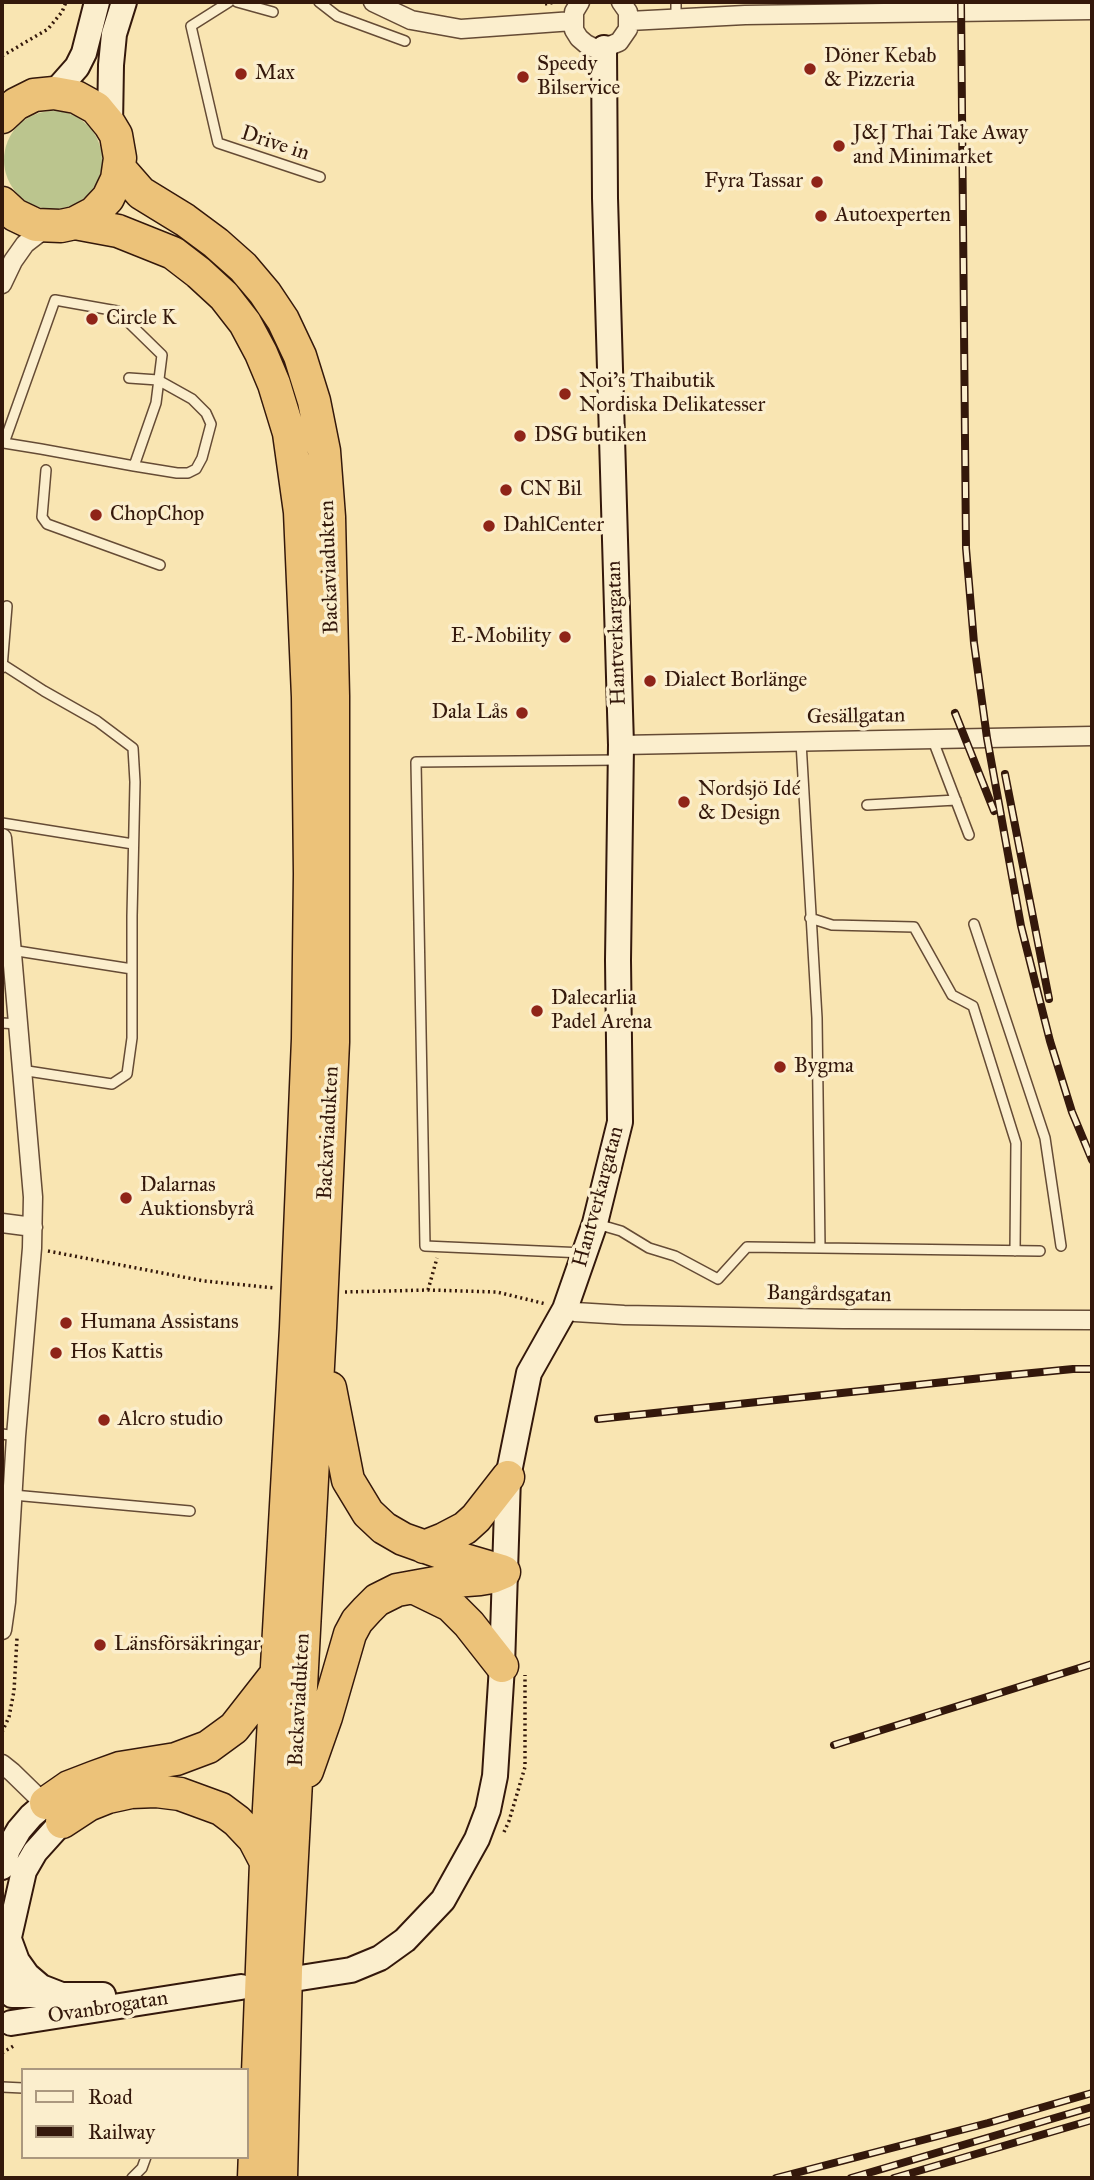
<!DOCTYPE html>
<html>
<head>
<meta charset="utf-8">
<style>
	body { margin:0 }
	#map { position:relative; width:1094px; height:2180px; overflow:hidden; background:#f9e5b2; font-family:"IM FELL Great Primer",serif }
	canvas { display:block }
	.frame { position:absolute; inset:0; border:4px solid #34180b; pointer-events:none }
	.legend { position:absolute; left:21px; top:2068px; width:228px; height:91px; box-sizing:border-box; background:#fbeecd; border:2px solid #ab987f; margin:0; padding:9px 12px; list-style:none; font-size:21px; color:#34180b }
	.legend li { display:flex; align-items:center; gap:14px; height:35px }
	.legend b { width:35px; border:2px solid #ab987f }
</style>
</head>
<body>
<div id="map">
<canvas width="1094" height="2180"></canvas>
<div class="frame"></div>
<ul class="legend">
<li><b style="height:9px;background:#fbeecd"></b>Road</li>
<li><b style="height:9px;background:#34180b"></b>Railway</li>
</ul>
</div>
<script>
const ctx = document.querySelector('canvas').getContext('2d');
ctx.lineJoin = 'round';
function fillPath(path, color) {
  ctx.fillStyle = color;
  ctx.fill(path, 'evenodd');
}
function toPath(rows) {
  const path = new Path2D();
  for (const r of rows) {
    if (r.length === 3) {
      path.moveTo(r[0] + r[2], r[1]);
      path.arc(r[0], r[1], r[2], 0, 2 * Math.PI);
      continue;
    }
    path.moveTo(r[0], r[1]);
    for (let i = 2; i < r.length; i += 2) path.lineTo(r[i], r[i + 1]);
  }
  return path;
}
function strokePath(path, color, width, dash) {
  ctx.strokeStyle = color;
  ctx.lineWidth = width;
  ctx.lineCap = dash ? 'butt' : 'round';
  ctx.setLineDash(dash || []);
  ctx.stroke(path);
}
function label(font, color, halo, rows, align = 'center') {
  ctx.font = font + ' "IM FELL Great Primer",serif';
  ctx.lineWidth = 7;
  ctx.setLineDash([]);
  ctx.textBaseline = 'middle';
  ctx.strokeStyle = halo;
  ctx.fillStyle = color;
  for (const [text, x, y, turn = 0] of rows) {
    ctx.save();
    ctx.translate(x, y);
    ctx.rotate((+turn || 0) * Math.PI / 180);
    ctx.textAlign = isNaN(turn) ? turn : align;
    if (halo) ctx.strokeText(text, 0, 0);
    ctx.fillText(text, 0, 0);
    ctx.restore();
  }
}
const green = toPath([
	[53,160,49]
]);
const path = toPath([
	[545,4,555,2],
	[2,56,48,29,62,12,66,2],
	[48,1251,204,1281,275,1288],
	[428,1290,437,1258],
	[345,1292,428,1290,497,1292,546,1304],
	[2,1732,9,1717,14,1691,17,1638],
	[504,1832,509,1821,525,1767,525,1675],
	[2,2053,15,2045]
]);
const lane = toPath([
	[229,2,191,26,218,143,320,177],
	[237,2,273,12],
	[319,2,337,16,405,41],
	[676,2,676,17],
	[129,378,158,380,192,399,206,413,211,424,202,458,196,469,188,473,177,473,134,466],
	[2,442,4,443,41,449,134,466,156,403,162,355,117,311,55,300,4,443],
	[46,470,42,517,47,524,160,565],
	[2,664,44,691,97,721,133,748,135,782,132,916,132,1038,127,1074,112,1084,21,1070],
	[2,668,7,606],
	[932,738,969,835],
	[801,742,817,1018,820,1248],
	[867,805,956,800],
	[2,823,133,844],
	[810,918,832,925,914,927,952,995,973,1006,1016,1143,1015,1251],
	[974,924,1045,1138,1061,1246],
	[11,950,132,969],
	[2,1023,18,1024],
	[597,1224,621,1231,649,1248,675,1256,718,1279,747,1247,1040,1251],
	[584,1253,425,1246,416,762,619,760],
	[2,1434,16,1436],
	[13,1495,190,1511],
	[2,2087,23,2088],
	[132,2178,142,2168,146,2157]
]);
const street = toPath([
	[373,2,411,20,461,29,573,21],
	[580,2,574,12,574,30,579,38,586,44,594,48,604,48,619,42,628,29,628,12,621,2],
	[629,21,745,15,1092,10],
	[2,284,13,261,25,244,47,227],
	[621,745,1092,736],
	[2,838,33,1197,32,1248,16,1436,6,1602,2,1630],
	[2,1223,33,1227],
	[565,1309,575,1312,624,1315,843,1319,1092,1320],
	[2,1764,12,1772,50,1809]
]);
const secondary = toPath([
	[54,93,77,67,84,53,97,2],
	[110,125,111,65,114,34,124,2],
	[2,1867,8,1849,19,1830,31,1816,46,1803],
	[10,1942,17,1961,27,1975,41,1987,59,1994],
	[300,1978,351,1970,380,1958,405,1940,443,1900,477,1839,488,1810,495,1776,502,1666,508,1477,529,1373,565,1309,595,1223,620,1122,618,960,621,745,605,198,604,48],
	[8,1989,9,1937,24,1871,35,1852,62,1822],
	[12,1995,103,1995],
	[11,2023,241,1987]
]);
const highway = toPath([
	[2,117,16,104,34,95,54,93,76,97,96,108,110,125,116,135,120,158,117,179,108,198,94,213,75,223,61,226,36,225,15,215,2,203],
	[120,169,141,193,185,220,216,243,243,267,265,293,283,320,300,356,314,401,324,451,329,517,333,696,333,1042,320,1328,286,1970,281,2178],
	[75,223,118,231,173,253,199,273,224,296,245,323,261,353,274,384,289,433,300,512,308,697,310,874,308,1039,296,1328,266,1862,254,2178],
	[330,1388,348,1480,368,1513,384,1528,403,1539,451,1556,502,1571],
	[424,1547,444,1539,465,1528,476,1518,508,1477],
	[413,1587,450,1605,469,1624,502,1666],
	[307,1771,326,1717,350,1634,357,1621,367,1610,377,1600,397,1590,441,1582,480,1579,492,1577,504,1572],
	[46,1803,69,1787,95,1777,120,1768,176,1759,208,1747,234,1728,277,1673],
	[62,1822,88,1805,108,1797,131,1792,156,1791,180,1794,221,1809,237,1821,254,1839,266,1862]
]);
const rail = toPath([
	[961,2,966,548,974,643,987,738,1021,926,1050,1041,1072,1112,1092,1160],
	[955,713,994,811],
	[1005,774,1049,999],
	[598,1419,1001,1376,1073,1369,1092,1369],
	[834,1745,1092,1664],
	[776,2178,988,2123,1092,2093],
	[851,2178,1092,2107],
	[894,2178,1092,2120]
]);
const markers = [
	[810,69,7,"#8f2418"],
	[241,74,7,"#8f2418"],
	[523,77,7,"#8f2418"],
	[839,146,7,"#8f2418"],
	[817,182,7,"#8f2418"],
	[821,216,7,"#8f2418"],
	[92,319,7,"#8f2418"],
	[565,394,7,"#8f2418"],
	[520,436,7,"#8f2418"],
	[506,490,7,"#8f2418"],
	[96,515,7,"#8f2418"],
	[489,526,7,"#8f2418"],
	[565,637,7,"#8f2418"],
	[650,681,7,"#8f2418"],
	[522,713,7,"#8f2418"],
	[684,802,7,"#8f2418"],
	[537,1011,7,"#8f2418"],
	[780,1067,7,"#8f2418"],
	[126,1198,7,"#8f2418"],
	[66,1323,7,"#8f2418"],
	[56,1353,7,"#8f2418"],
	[104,1420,7,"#8f2418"],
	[100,1645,7,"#8f2418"]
];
const poiNames = [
	["Döner Kebab",824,57],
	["& Pizzeria",824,81],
	["Speedy",537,65],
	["Bilservice",537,89],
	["Max",255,74],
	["J&J Thai Take Away",853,134],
	["and Minimarket",853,158],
	["Fyra Tassar",803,182,"right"],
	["Autoexperten",835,216],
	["Circle K",106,319],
	["Noi's Thaibutik",579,382],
	["Nordiska Delikatesser",579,406],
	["DSG butiken",534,436],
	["CN Bil",520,490],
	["ChopChop",110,515],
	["DahlCenter",503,526],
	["E-Mobility",551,637,"right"],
	["Dialect Borlänge",664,681],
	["Dala Lås",508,713,"right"],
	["Nordsjö Idé",698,790],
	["& Design",698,814],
	["Dalecarlia",551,999],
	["Padel Arena",551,1023],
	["Bygma",794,1067],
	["Dalarnas",140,1186],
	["Auktionsbyrå",140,1210],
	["Humana Assistans",80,1323],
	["Hos Kattis",70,1353],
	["Alcro studio",118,1420],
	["Länsförsäkringar",114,1645]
];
const streetNames = [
	["Drive in",275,144,18],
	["Backaviadukten",330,567,-92],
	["Hantverkargatan",617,633,-92],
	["Gesällgatan",856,717,-1],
	["Backaviadukten",329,1133,-87],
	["Hantverkargatan",599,1197,-75],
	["Bangårdsgatan",829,1295,1],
	["Backaviadukten",300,1700,-87],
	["Ovanbrogatan",108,2008,-9]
];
fillPath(green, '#bbc58e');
strokePath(lane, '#654b35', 12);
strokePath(street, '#654b35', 21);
strokePath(secondary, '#34180b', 28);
strokePath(highway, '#34180b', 35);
strokePath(path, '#34180b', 3.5, [2, 3.5]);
strokePath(lane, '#fbeecd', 9);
strokePath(street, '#fbeecd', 18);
strokePath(secondary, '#fbeecd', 24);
strokePath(highway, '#ecc279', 32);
strokePath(rail, '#34180b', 8);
strokePath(rail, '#fbeecd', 5, [16]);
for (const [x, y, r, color] of markers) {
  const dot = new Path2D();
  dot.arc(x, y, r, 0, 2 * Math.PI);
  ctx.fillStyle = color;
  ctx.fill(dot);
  strokePath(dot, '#fbeecd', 2.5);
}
label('21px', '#34180b', '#fbeecd', poiNames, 'left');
label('21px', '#34180b', '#fbeecd', streetNames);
</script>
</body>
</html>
